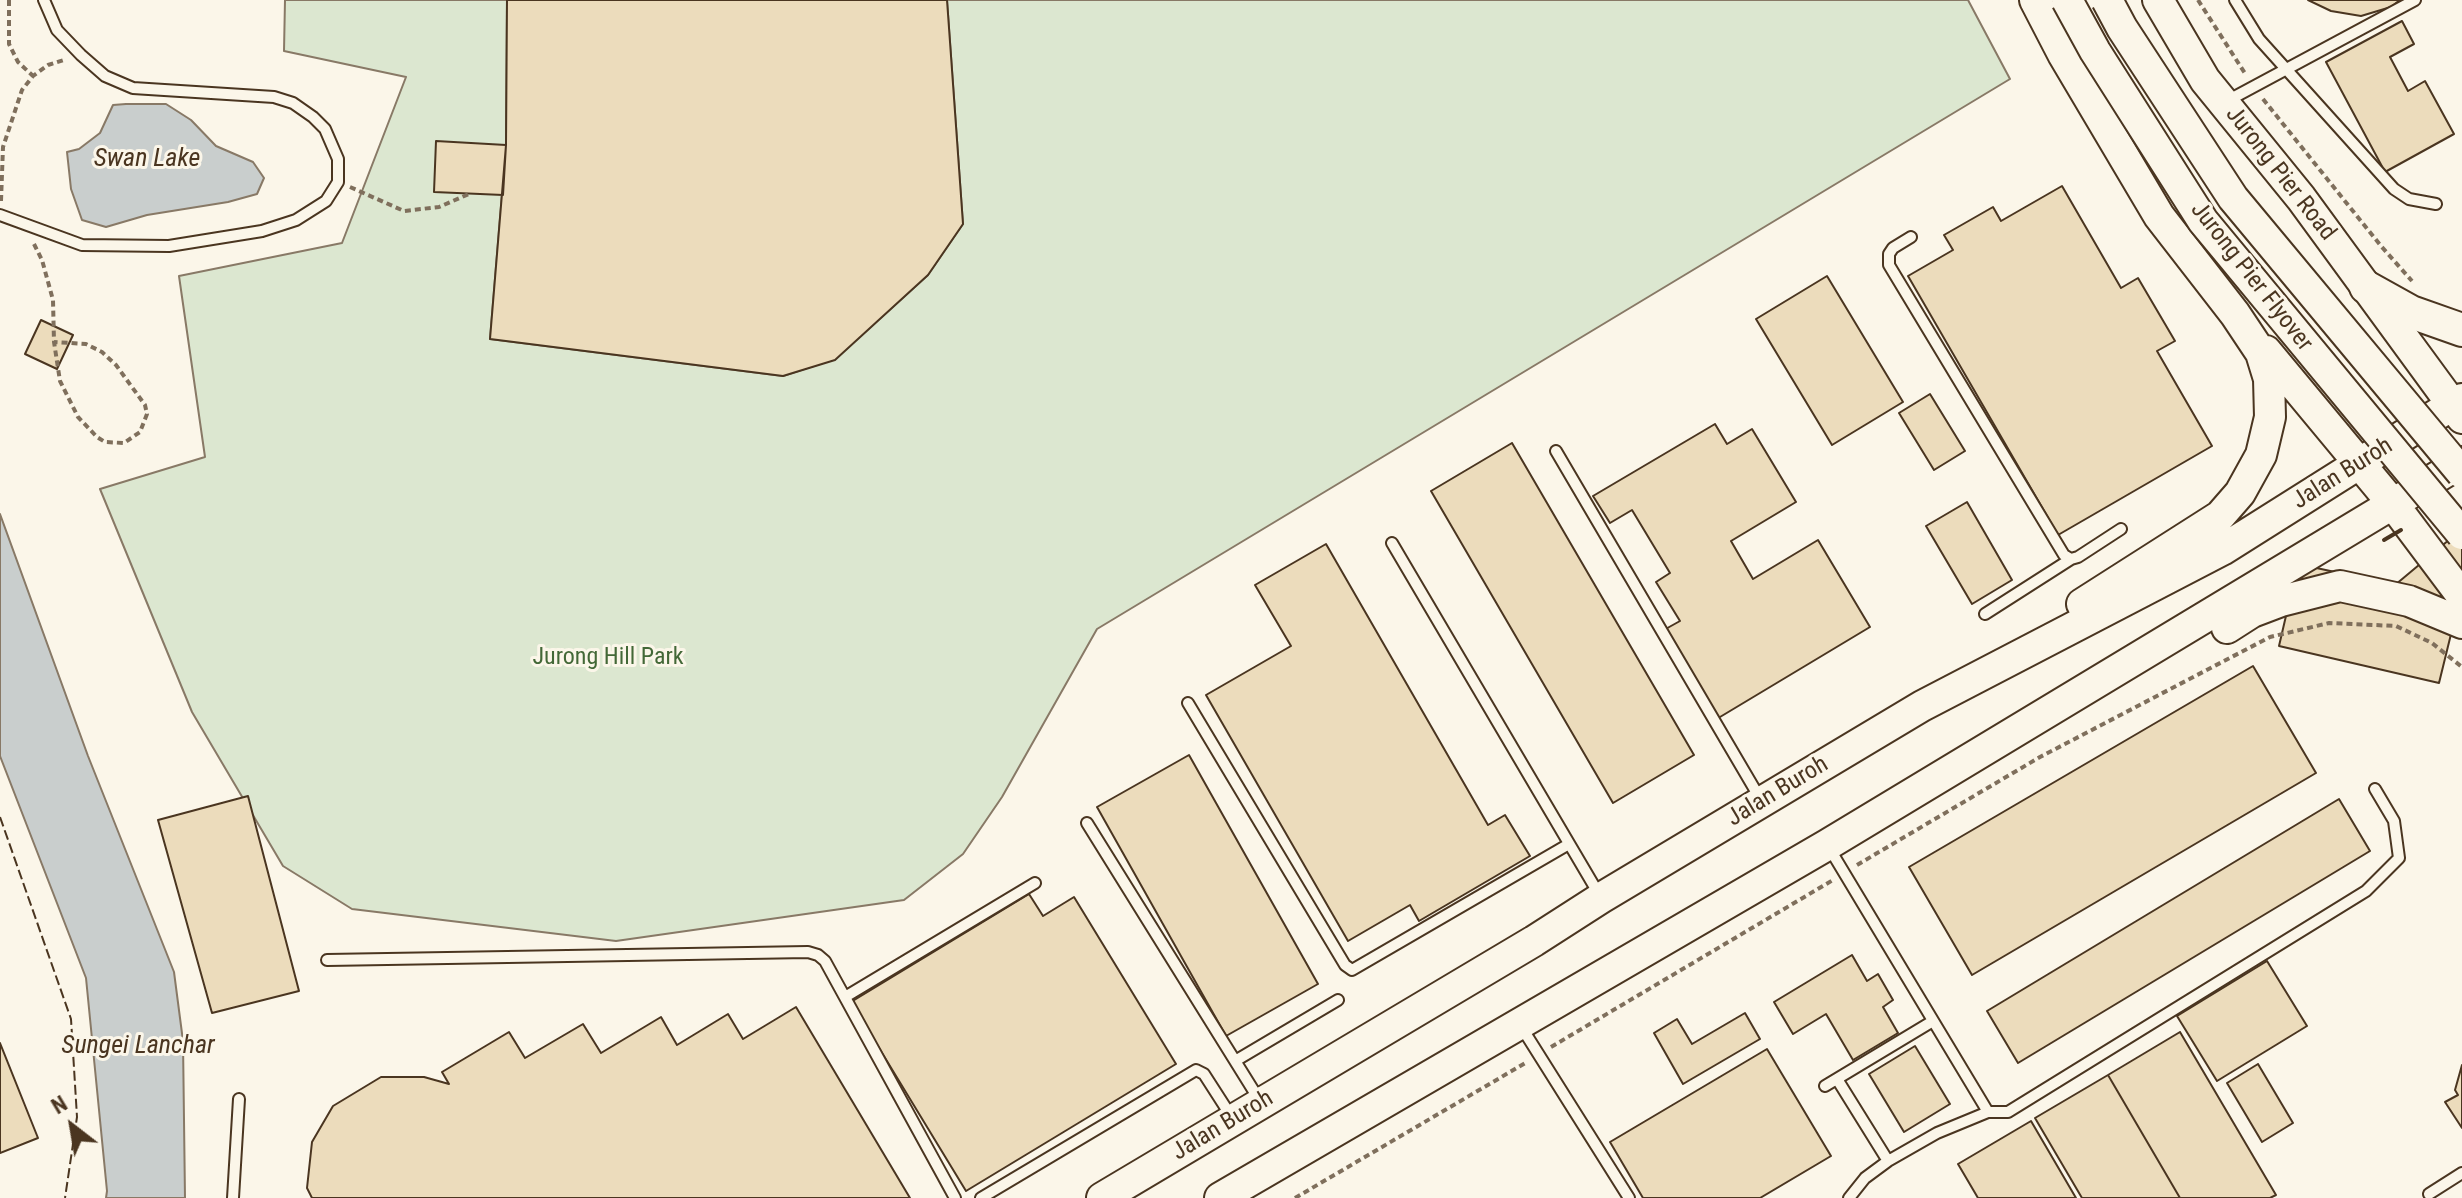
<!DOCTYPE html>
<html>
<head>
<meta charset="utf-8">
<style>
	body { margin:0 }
	#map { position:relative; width:2462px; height:1198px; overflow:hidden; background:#fbf6e9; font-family:"Roboto Condensed",sans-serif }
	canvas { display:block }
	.north { position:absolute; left:32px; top:1086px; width:80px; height:80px; -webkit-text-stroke:6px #fbf6e9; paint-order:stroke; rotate:329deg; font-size:22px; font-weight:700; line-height:32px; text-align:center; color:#4a3520 }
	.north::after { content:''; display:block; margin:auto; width:28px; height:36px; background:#4a3520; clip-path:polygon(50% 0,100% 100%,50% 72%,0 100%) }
</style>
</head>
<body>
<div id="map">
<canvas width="2462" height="1198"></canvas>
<div class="north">N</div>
</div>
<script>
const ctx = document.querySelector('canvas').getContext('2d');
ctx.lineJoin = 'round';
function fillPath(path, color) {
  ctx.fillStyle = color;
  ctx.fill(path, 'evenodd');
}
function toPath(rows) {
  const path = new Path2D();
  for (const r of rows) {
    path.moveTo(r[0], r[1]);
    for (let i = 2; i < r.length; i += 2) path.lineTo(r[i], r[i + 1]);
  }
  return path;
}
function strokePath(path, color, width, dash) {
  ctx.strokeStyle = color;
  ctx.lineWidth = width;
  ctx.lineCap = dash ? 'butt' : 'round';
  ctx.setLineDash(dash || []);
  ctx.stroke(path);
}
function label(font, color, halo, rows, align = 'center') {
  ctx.font = font + ' "Roboto Condensed",sans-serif';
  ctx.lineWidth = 6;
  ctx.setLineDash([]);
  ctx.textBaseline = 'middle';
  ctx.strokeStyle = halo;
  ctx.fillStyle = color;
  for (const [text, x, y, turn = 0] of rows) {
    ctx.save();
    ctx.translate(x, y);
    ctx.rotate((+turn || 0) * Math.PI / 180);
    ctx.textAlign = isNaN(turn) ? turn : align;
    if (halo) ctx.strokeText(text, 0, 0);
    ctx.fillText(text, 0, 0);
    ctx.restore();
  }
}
const green = toPath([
	[285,0,507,0,506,145,490,339,783,376,835,359,928,275,963,224,947,0,1968,0,2010,79,1097,629,1002,797,963,854,904,900,616,941,352,909,283,866,192,712,100,489,205,457,179,276,342,243,406,77,284,51,285,0]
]);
const water = toPath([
	[126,104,166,104,191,120,216,146,253,162,264,178,257,194,228,202,147,215,106,227,82,220,71,189,67,152,79,149,100,133,113,105,126,104],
	[0,514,88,756,174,972,183,1041,185,1198,106,1198,107,1191,86,978,0,756,0,514]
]);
const building = toPath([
	[507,0,947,0,963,224,928,275,835,360,783,376,490,339,506,145,507,0],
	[2308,0,2400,0,2391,7,2361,16,2331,11,2308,0],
	[2402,21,2414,44,2390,57,2408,91,2425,81,2454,134,2385,172,2326,62,2402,21],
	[436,141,506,145,503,195,434,192,436,141],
	[2062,186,2121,288,2138,278,2175,341,2157,351,2212,446,2058,535,1908,276,1953,250,1944,235,1993,207,2001,221,2062,186],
	[1827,276,1903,402,1832,445,1756,319,1827,276],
	[41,320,73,335,57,369,25,354,41,320],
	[1930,394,1965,451,1934,470,1899,413,1930,394],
	[1715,424,1727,444,1752,429,1796,502,1731,541,1753,579,1818,540,1870,627,1715,720,1662,631,1680,621,1656,582,1670,573,1632,510,1610,523,1593,496,1715,424],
	[1512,443,1694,755,1613,803,1431,491,1512,443],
	[1967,502,2012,580,1972,604,1926,526,1967,502],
	[2462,529,2462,621,2452,630,2439,683,2279,646,2298,564,2395,585,2462,529],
	[1326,544,1488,825,1505,815,1530,856,1419,921,1410,905,1348,941,1206,695,1291,646,1255,585,1326,544],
	[2253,666,2316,773,1972,975,1909,867,2253,666],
	[1189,755,1318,984,1226,1036,1097,807,1189,755],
	[248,796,299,991,212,1013,158,820,248,796],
	[2339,799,2370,851,2018,1063,1987,1011,2339,799],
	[1029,894,1043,916,1074,897,1176,1064,966,1191,851,1002,1029,894],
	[1852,955,1867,981,1878,974,1893,1000,1883,1007,1898,1033,1853,1060,1826,1014,1793,1034,1774,1002,1852,955],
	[2267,961,2307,1026,2217,1081,2177,1016,2267,961],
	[796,1007,910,1198,312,1198,307,1188,312,1142,333,1106,381,1077,424,1077,449,1084,442,1072,509,1032,525,1058,583,1024,601,1053,661,1017,677,1045,728,1014,743,1039,796,1007],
	[1745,1013,1760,1039,1683,1084,1654,1033,1677,1019,1692,1044,1745,1013],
	[2180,1032,2276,1195,2270,1198,2180,1198,2108,1075,2180,1032],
	[0,1043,38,1138,0,1153,0,1043],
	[1915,1046,1950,1104,1904,1132,1869,1074,1915,1046],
	[1767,1049,1831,1156,1760,1198,1643,1198,1610,1142,1767,1049],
	[2258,1064,2293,1123,2262,1142,2227,1083,2258,1064],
	[2462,1065,2462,1128,2445,1102,2458,1095,2455,1090,2462,1065],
	[2108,1075,2180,1198,2082,1198,2035,1118,2108,1075],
	[2031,1121,2076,1198,1978,1198,1958,1164,2031,1121]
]);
const path = toPath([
	[9,0,9,44,18,62,33,76],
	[2198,0,2246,75],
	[2263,99,2381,246,2412,281],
	[350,187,404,211,439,207,471,193],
	[1,201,3,147,22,90,33,76,48,65,64,60],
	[34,244,42,260,53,300,54,342,60,381,78,417,97,437,105,442,124,443,140,432,147,414,145,405,116,365,102,352,86,344,54,342],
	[1857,865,2040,757,2270,637,2329,623,2396,626,2432,643,2462,667],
	[1551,1047,1833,880],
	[1295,1198,1527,1062]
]);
const service = toPath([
	[2235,0,2259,39,2394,189,2409,199,2436,204],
	[2227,101,2415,0],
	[0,215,82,245,169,246,262,231,296,220,326,201,338,182,338,159,325,129,313,117,293,103,274,97,133,88,105,76,81,55,57,30,44,0],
	[1911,237,1893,248,1889,254,1889,265,2064,555,2071,559,2078,557,2121,529],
	[1556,451,1761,800],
	[1392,543,1600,896],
	[1985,614,2071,559],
	[1188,703,1345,965,1352,970,1569,844],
	[1087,823,1260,1101],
	[1828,846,1988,1112],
	[327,960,808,952,818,955,825,961,955,1198],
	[845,997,1035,883],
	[1522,1028,1629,1198],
	[1235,1061,1338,1000],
	[1837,1079,1888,1161],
	[1825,1086,1933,1021],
	[2429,1194,2462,1173],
	[233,1198,239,1099],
	[981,1198,1196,1070,1204,1074,1231,1116],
	[1849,1198,1865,1178,1888,1161,1937,1133,1988,1112,2008,1112,2366,891,2399,858,2394,821,2375,789]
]);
const primary = toPath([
	[2035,0,2063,54,2159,216,2235,314,2261,353,2269,379,2270,417,2261,455,2240,493,2220,516,2082,604],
	[2158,0,2205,80,2301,198,2462,418],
	[2266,351,2393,504,2462,596],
	[2227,628,2252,612,2281,601,2340,586,2409,601,2462,623],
	[1102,1198,1534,941,1601,898,1922,706,2222,550,2452,405],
	[1220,1198,1827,845,2462,462]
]);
const trunk = toPath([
	[2366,287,2411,312,2462,330],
	[2452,405,2462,400]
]);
const primaryBridge = toPath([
	[2067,0,2095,51,2203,221,2462,534],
	[2107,0,2122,28,2233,198,2462,473]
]);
const fence = toPath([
	[0,817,71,1019,77,1117,65,1198]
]);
const wall = toPath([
	[2384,540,2401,530]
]);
const streetNames = [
	["Jurong Pier Road",2280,174,52],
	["Jurong Pier Flyover",2251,277,52],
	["Jalan Buroh",2343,474,-32],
	["Jalan Buroh",1778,792,-31],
	["Jalan Buroh",1223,1126,-31]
];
const parkNames = [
	["Jurong Hill Park",608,658]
];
const waterNames = [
	["Swan Lake",147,159],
	["Sungei Lanchar",138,1046]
];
fillPath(green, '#dce7d0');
strokePath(green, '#887966', 2);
fillPath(water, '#c9cecd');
strokePath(water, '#887966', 2);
fillPath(building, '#ecdcbc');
strokePath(building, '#4a3520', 2);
strokePath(service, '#4a3520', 14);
strokePath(primary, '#4a3520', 34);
strokePath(trunk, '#4a3520', 36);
strokePath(path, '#7f6f5c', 4, [6, 4]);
strokePath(service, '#fbf6e9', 10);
strokePath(primary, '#fbf6e9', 30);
strokePath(trunk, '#fbf6e9', 32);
strokePath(primaryBridge, '#4a3520', 34, []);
strokePath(primaryBridge, '#fbf6e9', 30);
strokePath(fence, '#4a3520', 2, [10, 4]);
strokePath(wall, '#4a3520', 4);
label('24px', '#4a3520', '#fbf6e9', streetNames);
label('24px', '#436837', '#fbf6e9', parkNames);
label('italic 26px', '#4a3520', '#fbf6e9', waterNames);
</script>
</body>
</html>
